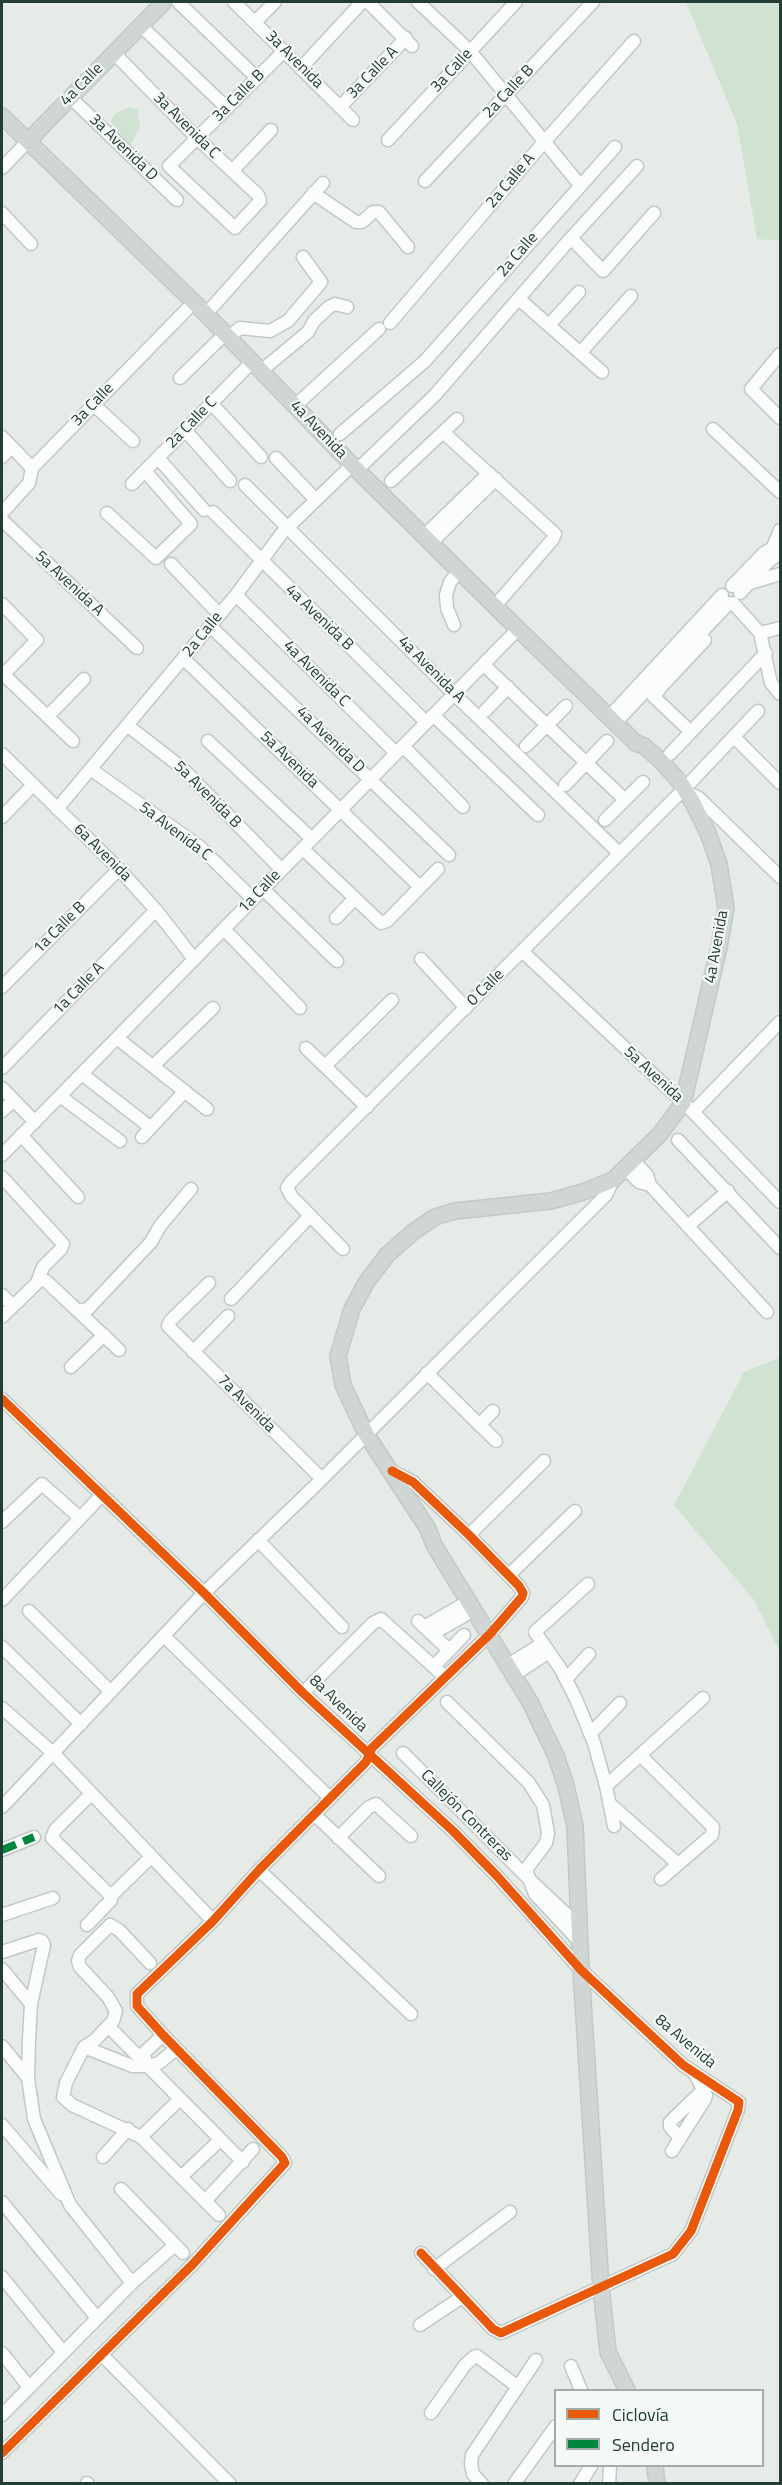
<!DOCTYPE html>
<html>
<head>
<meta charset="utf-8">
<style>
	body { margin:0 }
	#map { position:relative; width:782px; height:2485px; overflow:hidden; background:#e6ebe8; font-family:"Titillium Web",sans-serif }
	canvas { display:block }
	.frame { position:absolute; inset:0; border:3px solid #243d33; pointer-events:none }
	.legend { position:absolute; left:554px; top:2389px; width:210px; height:78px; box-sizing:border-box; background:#f4f9f6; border:2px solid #a1aea8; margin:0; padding:8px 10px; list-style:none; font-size:18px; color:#243d33 }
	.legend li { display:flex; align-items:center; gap:12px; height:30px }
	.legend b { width:30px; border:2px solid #a1aea8 }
</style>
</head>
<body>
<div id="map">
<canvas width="782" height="2485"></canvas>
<div class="frame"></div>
<ul class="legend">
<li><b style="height:8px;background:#e8590c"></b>Ciclovía</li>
<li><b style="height:8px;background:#00873e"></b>Sendero</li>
</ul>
</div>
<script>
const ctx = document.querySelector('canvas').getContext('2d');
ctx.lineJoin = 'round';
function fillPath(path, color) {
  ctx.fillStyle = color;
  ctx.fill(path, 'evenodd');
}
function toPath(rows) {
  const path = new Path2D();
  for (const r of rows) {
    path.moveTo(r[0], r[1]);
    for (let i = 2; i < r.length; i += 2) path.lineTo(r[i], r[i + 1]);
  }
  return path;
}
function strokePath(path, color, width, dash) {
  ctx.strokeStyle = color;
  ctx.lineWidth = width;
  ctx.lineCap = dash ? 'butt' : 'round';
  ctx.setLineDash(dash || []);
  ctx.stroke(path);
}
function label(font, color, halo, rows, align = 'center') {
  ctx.font = font + ' "Titillium Web",sans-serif';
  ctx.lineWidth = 4.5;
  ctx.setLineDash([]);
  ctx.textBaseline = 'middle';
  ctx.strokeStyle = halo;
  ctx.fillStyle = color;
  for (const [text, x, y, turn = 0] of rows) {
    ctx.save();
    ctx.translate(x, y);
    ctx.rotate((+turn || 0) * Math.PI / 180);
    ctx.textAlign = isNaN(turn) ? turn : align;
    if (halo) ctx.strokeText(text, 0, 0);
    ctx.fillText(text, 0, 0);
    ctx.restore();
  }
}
const green = toPath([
	[686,2,780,2,780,241,757,239,737,124],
	[128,107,137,109,140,127,129,148,115,130,111,120,115,114],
	[780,1358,780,1652,754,1600,674,1505,744,1372]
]);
const minor = toPath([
	[178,2,257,78],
	[234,2,353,120],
	[368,2,412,46],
	[418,2,470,51,580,185],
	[255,22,275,2],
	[140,25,227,108],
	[114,53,197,138,258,195,260,201,235,228,169,166,284,51],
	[301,68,362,2],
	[70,97,177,200],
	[340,107,406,38],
	[388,140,516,2],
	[2,168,28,141],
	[232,171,271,130],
	[425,181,593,2],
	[313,193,356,222,362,222,373,212,379,212,408,247],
	[2,213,31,244],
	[571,238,603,271,654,213],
	[520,300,602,372],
	[206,314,323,183],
	[390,323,538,149,634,41],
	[549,325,579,292],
	[229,337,240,328,270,331,288,321,321,282,303,257],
	[580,353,631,296],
	[780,354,751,389,780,418],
	[261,371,308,332,314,321,329,307,335,304,347,307],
	[180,378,225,334],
	[211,403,261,457],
	[94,405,133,441],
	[295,406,379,329],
	[713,429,780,492],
	[185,430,230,481],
	[443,432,555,534,553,539,495,606],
	[340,434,425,361,615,147],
	[2,437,32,468],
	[2,457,11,447],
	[158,458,204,510],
	[276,458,316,500],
	[357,470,435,395,571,238,637,166],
	[391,481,457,419],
	[132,484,252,362],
	[245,485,454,694,619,853],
	[213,512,426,722],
	[2,513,29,483,32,468,194,302],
	[107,513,156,558,191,524,145,471],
	[2,520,137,648],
	[424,536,489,473],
	[431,543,496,479],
	[773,547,780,530],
	[171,564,219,614],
	[747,584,780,574],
	[732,586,764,553,780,544],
	[740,593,769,561,780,553],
	[236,595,396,753],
	[733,603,760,633,771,683,780,694],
	[2,604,37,640,2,676],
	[454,625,447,608,446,595,450,582,459,571],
	[210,626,449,855],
	[760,633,780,628],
	[184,659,420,887],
	[484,665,625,800],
	[3,674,73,741],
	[485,711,508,687],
	[433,715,538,815],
	[48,716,84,679],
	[609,717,722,595],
	[615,723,729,603],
	[128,726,181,767,282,870],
	[691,732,654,697,661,687,705,640],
	[734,737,780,783],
	[208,741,312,839],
	[403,746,463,807],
	[526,746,566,706],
	[2,754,119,869,156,910,194,959],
	[670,754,766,653],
	[92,770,200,847,253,899],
	[565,785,607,741],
	[684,789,758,711],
	[686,792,699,798,780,877],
	[57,809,236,595,282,533,352,465],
	[2,817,33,785],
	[605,820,643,782],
	[303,849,381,923,387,921,438,869],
	[263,889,337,961],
	[336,918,355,898],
	[224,929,300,1008],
	[522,951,693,1112,780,1202],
	[421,959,466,1008],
	[2,987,119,869],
	[117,1038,207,1109],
	[306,1048,367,1107],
	[153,1066,213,1008],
	[325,1066,392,1000],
	[2,1068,156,910],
	[82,1074,146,1124],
	[2,1088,35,1122],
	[60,1096,120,1141],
	[2,1111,14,1100],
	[693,1112,780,1022],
	[21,1135,78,1197],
	[142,1137,185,1091],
	[678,1140,780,1248],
	[2,1155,518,629],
	[634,1161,647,1175,650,1185,767,1312],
	[625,1168,639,1182,650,1185],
	[2,1177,63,1244,61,1249,43,1267,38,1280],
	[688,1226,728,1191],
	[343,1249,292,1197,287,1188,290,1183,681,792],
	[209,1283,170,1321,168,1326,322,1479],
	[2,1295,13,1306],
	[231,1299,310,1216],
	[78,1311,119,1350],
	[2,1317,40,1280,46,1281,78,1311,88,1309,151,1242,160,1226,191,1189],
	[193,1352,228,1316],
	[71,1367,104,1335],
	[427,1373,496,1441],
	[2,1399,204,1593,303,1693,453,1831,497,1876,581,1970,683,2065,739,2102,738,2110,691,2231,673,2254,501,2333,493,2329,421,2253],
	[479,1425,493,1411],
	[2,1522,42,1484,80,1518],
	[469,1535,544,1461],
	[258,1540,342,1627],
	[509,1575,575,1511],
	[588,1584,535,1632,560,1668,576,1699,594,1743,606,1786,614,1826],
	[2,1600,102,1495],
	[29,1611,111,1692],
	[418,1621,449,1650],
	[424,1627,469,1601],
	[432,1634,474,1610],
	[164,1636,330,1798],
	[2,1647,81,1724],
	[438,1662,464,1635],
	[508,1665,543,1643],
	[514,1675,549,1652],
	[566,1679,589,1654],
	[303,1693,373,1623,381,1619,445,1677],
	[447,1702,529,1783,543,1805,548,1833,546,1843,527,1868,527,1873,535,1894,580,1942],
	[2,1708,53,1753,213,1921],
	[590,1734,620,1703],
	[403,1753,528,1878,579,1926],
	[640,1755,713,1827,712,1835,661,1879],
	[606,1786,703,1698],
	[91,1794,55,1830,52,1838,111,1896],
	[609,1803,678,1864],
	[2,1807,204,1593,322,1479,606,1195,613,1180],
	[314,1814,379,1876],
	[338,1838,369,1807,376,1804,411,1836],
	[2,1850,34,1837],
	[259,1870,411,2014],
	[2,1915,53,1898],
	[87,1925,111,1900,111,1896,151,1857],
	[2,1952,39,1940,42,1941,44,1945,31,2004,29,2040,28,2078,34,2119,70,2205,132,2283],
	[150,1963,119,1930,110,1925,80,1955,78,1961,80,1967,108,1997,116,2011,113,2021,95,2040,84,2047,66,2083,63,2097,72,2105,141,2137,219,2215],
	[2,1969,31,2004],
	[108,2026,243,2162],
	[2,2046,28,2078],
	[84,2047,132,2066,146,2066,159,2063,176,2049],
	[146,2066,144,2053,163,2035],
	[2,2125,61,2194],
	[141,2137,179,2100],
	[680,2138,670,2127,670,2122,703,2090],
	[672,2151,705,2099,706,2095,695,2074],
	[103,2157,128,2129],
	[182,2176,220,2140],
	[121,2189,183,2253],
	[206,2200,253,2149],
	[2,2202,97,2318],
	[434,2269,510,2212],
	[2,2277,63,2352],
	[420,2325,462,2297],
	[2,2353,29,2387],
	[102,2355,230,2484],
	[571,2366,581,2390],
	[431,2413,465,2365,474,2357,477,2356,518,2387],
	[2,2415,132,2283,175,2245],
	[2,2453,193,2264,285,2163,282,2157,163,2035,137,2006,137,1994,213,1921,259,1870,366,1762,372,1748,490,1634,522,1597,523,1593,519,1586,469,1535,413,1482,392,1471],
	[87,2483,88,2484],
	[482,2484,473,2474,471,2464,472,2455,536,2360],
	[514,2484,556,2426],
	[580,2484,591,2466],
	[609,2484,610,2466]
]);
const major = toPath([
	[2,116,206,314,357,470,518,629,636,743,644,746,660,760,680,782,693,803,708,833,719,864,726,908,719,947,683,1103,660,1134,613,1180,583,1192,551,1201,455,1211,435,1217,413,1232,387,1255,366,1283,352,1309,338,1356,343,1385,366,1434,428,1529,434,1545,530,1702,556,1756,566,1786,575,1826,581,1970,601,2287,608,2352,627,2390],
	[28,141,164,2],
	[655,2466,657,2484]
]);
const quiet = toPath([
	[2,1850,34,1837]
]);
const cycleway = toPath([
	[2,1399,204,1593,303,1693,453,1831,497,1876,581,1970,683,2065,739,2102,738,2110,691,2231,673,2254,501,2333,493,2329,421,2253],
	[2,2453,193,2264,285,2163,282,2157,163,2035,137,2006,137,1994,213,1921,259,1870,366,1762,372,1748,490,1634,522,1597,523,1593,519,1586,469,1535,413,1482,392,1471]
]);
const streetNames = [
	["3a Avenida",294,60,45],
	["3a Calle",452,71,-47],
	["3a Calle A",373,73,-46],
	["4a Calle",82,85,-45],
	["2a Calle B",509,92,-47],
	["3a Calle B",239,96,-45],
	["3a Avenida C",186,126,45],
	["3a Avenida D",123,148,44],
	["2a Calle A",511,181,-50],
	["2a Calle",518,255,-49],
	["3a Calle",93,405,-46],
	["2a Calle C",192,423,-46],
	["4a Avenida",318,430,46],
	["5a Avenida A",69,584,43],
	["4a Avenida B",319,618,44],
	["2a Calle",203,635,-51],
	["4a Avenida A",431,670,45],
	["4a Avenida C",316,674,45],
	["4a Avenida D",330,740,44],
	["5a Avenida",289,760,44],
	["5a Avenida B",207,795,45],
	["5a Avenida C",175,832,37],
	["6a Avenida",102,853,45],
	["1a Calle",260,892,-46],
	["1a Calle B",60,928,-45],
	["4a Avenida",717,947,-80],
	["0 Calle",486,988,-45],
	["1a Calle A",79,989,-46],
	["5a Avenida",653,1075,43],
	["7a Avenida",246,1404,45],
	["8a Avenida",338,1704,44],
	["Callejón Contreras",466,1816,45],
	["8a Avenida",685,2042,40]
];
fillPath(green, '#d0e3d3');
strokePath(minor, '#c3c8c5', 15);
strokePath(major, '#c2cac6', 18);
strokePath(minor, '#fbfcfc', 12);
strokePath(major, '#cfd6d3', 15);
strokePath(quiet, '#00873e', 8, [15, 8]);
strokePath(cycleway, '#e8590c', 9);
label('16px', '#243d33', '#f4f9f6', streetNames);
</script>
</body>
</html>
